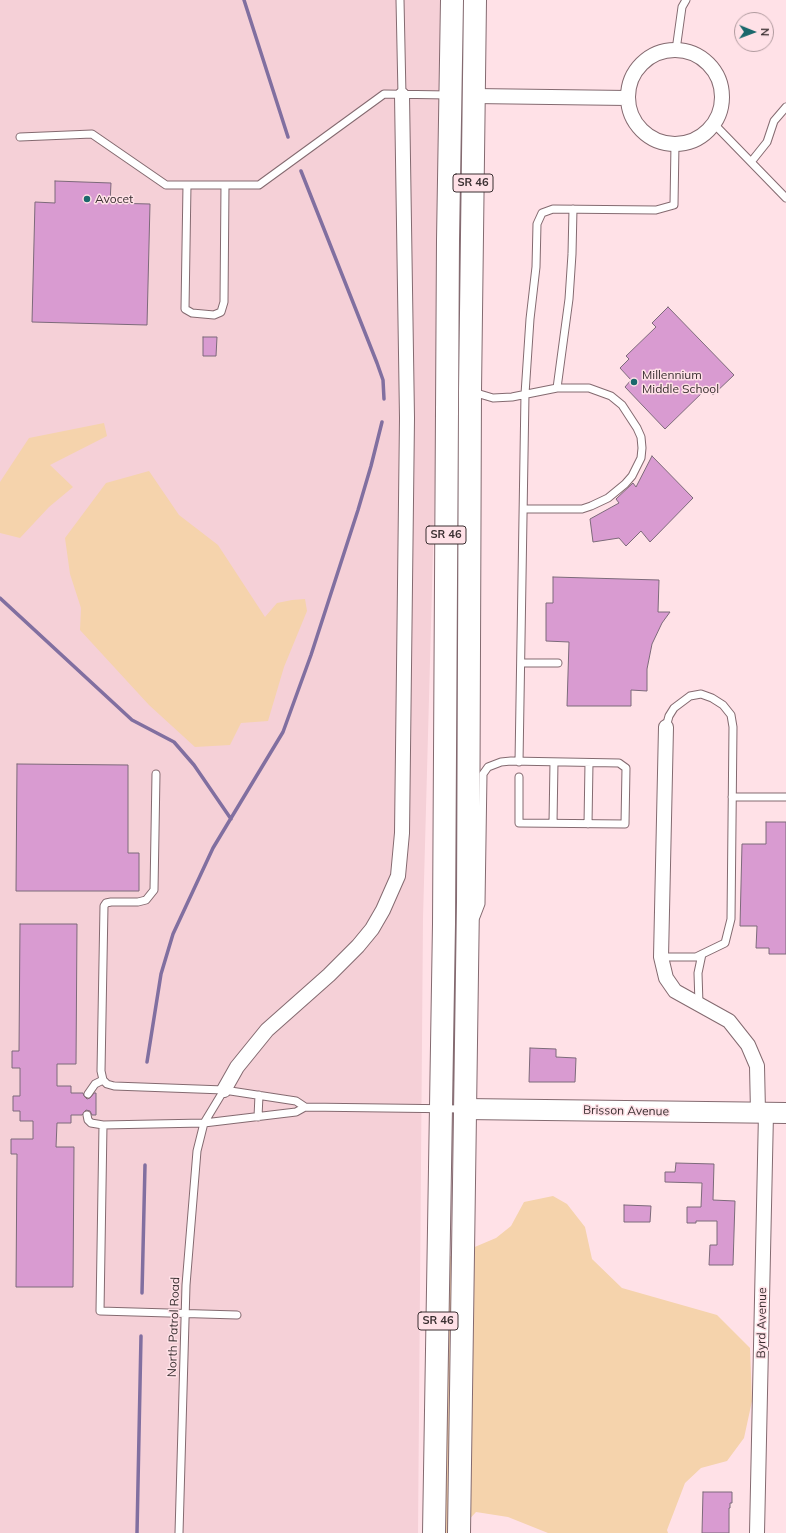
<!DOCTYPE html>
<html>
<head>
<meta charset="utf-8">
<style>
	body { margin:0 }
	#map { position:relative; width:786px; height:1533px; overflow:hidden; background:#ffe1e7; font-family:Mulish,sans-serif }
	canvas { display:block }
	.north { position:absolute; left:734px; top:12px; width:40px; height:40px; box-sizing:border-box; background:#ffe1e7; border:1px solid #b09a9e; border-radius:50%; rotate:91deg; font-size:11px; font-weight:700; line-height:16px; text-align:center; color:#3a2f31 }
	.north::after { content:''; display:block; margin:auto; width:14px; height:18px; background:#1b686c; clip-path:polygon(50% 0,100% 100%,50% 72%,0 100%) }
</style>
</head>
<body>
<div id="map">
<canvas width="786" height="1533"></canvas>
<div class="north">N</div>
</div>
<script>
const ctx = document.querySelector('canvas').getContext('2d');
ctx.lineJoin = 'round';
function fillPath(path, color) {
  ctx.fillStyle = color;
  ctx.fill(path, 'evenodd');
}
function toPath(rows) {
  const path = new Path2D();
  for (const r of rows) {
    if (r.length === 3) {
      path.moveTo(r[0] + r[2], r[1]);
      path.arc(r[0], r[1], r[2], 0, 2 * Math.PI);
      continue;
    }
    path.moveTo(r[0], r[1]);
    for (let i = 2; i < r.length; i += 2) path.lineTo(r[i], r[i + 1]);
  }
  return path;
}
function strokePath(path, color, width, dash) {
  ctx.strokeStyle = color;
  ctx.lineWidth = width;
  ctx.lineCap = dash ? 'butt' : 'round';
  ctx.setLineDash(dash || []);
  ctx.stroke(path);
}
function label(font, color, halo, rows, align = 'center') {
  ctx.font = font + ' Mulish,sans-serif';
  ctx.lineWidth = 3;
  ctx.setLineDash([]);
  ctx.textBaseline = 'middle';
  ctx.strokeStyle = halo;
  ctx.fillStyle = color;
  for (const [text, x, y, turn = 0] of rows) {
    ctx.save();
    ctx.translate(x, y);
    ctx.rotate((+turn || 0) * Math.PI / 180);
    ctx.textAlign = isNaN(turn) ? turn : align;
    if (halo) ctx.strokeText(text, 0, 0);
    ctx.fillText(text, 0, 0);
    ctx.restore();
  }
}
const built = toPath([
	[0,0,448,0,423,918,418,1533,0,1533]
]);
const green = toPath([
	[104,423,107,436,50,465,73,487,49,507,20,538,0,533,0,482,29,438],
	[149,471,179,515,218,545,265,617,277,603,292,600,305,599,307,611,284,667,268,721,241,723,230,745,195,747,149,705,80,630,81,608,70,574,65,538,106,483],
	[553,1196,567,1204,585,1227,592,1259,622,1288,717,1315,750,1348,752,1401,744,1438,727,1461,701,1468,685,1483,667,1530,668,1533,548,1533,508,1517,476,1512,466,1523,470,1249,496,1238,511,1226,524,1202],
	[456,1254,451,1533,441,1533,446,1258]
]);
const stream = toPath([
	[244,0,288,137],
	[301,171,377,363,383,380,384,399],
	[0,598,132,720,174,742,194,765,231,819],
	[147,1062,161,974,173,934,213,848,283,732,311,655,358,510,371,466,382,422],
	[142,1293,145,1165],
	[137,1533,141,1336]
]);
const building = toPath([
	[55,181,111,183,110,203,150,204,147,325,32,322,35,202,55,203,55,181],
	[668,307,734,375,713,395,707,388,665,429,625,387,631,380,620,368,629,359,626,356,656,327,652,323,668,307],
	[203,337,217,337,216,356,203,356,203,337],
	[652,456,693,498,650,542,641,531,626,546,619,538,593,542,590,519,619,503,616,499,633,483,636,487,652,456],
	[553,577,659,580,658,612,670,612,662,623,652,644,647,669,647,691,631,690,631,706,567,706,569,642,546,641,546,603,553,603,553,577],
	[17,764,128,765,128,853,139,853,139,891,16,891,17,764],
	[766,822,786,822,786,954,769,954,769,948,756,948,757,926,740,926,742,844,766,844,766,822],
	[20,924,77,924,76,1064,57,1064,57,1086,71,1086,71,1093,83,1093,84,1096,87,1099,90,1098,94,1093,96,1093,96,1115,92,1115,90,1111,86,1110,82,1115,71,1115,71,1123,57,1123,56,1147,74,1147,73,1287,16,1287,17,1154,11,1154,11,1139,33,1139,33,1121,20,1121,20,1111,13,1111,13,1096,20,1096,20,1068,12,1068,12,1051,19,1051,20,924],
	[530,1048,556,1049,556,1057,576,1058,575,1082,529,1082,530,1048],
	[676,1163,714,1164,713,1200,735,1201,733,1265,709,1265,710,1245,717,1245,717,1221,696,1221,696,1223,687,1223,687,1207,701,1207,702,1183,665,1182,665,1172,675,1172,676,1163],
	[624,1205,651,1206,650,1222,624,1222,624,1205],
	[703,1492,732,1492,732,1503,730,1503,730,1508,729,1508,729,1533,702,1533,703,1492]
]);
const lane = toPath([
	[400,0,402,95],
	[676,50,682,7,686,0],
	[714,124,786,198],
	[20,137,92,134,166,185,259,185,384,94,449,95],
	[751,162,767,142,774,121,786,107],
	[187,185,185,309,192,313,214,315,221,312,224,302,225,185],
	[557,388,569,299,572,254,573,209],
	[473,392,493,398,512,397,557,388,589,388,611,396,622,405,637,428,641,437,642,448,641,458,632,476,625,484,608,498,591,506,582,509,524,509],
	[521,663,558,663],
	[519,762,525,394,530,319,536,267,537,224,542,213,553,209,656,210,674,205,675,144],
	[156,774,154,890,146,900,138,902,111,902,106,903,104,906,101,1071,103,1080,107,1084,114,1086,224,1090,296,1101,305,1107],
	[732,797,786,797],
	[553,823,554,762],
	[588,824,589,763],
	[476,917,481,904,483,774,488,767,501,762,511,761,619,763,626,768,625,824,519,823,519,777],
	[661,957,696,957,725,943,731,919,733,727,731,715,723,705,712,698,701,694,690,696,674,708,669,716,666,727],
	[699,1004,698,973,702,954],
	[88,1094,95,1084,103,1080],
	[87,1115,88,1120,91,1123,103,1125],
	[258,1117,259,1095],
	[237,1315,100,1311,103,1125,204,1123,296,1112,305,1107,463,1109],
	[179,1533,186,1285,197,1151,204,1123,224,1090]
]);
const street = toPath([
	[675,97,47],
	[474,96,627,98],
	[666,727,661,957,666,978,675,991,729,1021,748,1045,757,1066,758,1112],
	[224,1090,237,1067,267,1030,329,975,358,946,372,929,383,910,398,876,402,833,407,418,402,95],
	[757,1533,766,1113]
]);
const secondary = toPath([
	[465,1109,786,1113]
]);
const primary = toPath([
	[434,1533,444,924,448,240,452,0],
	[459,1533,468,902,470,391,475,0]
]);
const markers = [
	[87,199,4,"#1b686c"],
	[634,382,4,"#1b686c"]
];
const shields = [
	[473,183,40],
	[446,535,40],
	[438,1321,40]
];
const shieldNames = [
	["SR 46",473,183],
	["SR 46",446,535],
	["SR 46",438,1321]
];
const poiNames = [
	["Avocet",95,199],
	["Millennium",642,375],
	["Middle School",642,389]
];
const streetNames = [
	["Brisson Avenue",626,1111,1],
	["Byrd Avenue",762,1323,-89],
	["North Patrol Road",174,1327,-88]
];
fillPath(built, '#f5d0d7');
fillPath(green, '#f5d3ac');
strokePath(stream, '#816fa0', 3.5);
fillPath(building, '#d99bd1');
strokePath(building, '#7d6a7a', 1);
strokePath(lane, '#846a70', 9);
strokePath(street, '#846a70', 16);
strokePath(secondary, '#846a70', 22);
strokePath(primary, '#846a70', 24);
strokePath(lane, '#fff', 7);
strokePath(street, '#fff', 14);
strokePath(secondary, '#fff', 20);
strokePath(primary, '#fff', 22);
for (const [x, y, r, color] of markers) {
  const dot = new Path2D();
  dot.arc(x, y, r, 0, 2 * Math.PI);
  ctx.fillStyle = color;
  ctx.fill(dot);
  strokePath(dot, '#ffe1e7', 1.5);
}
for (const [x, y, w] of shields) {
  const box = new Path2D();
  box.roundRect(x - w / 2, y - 9, w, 18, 3);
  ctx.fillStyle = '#ffe1e7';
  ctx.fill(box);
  strokePath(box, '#3a2f31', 1);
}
label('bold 11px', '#3a2f31', null, shieldNames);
label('12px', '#3a2f31', '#ffe1e7', poiNames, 'left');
label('12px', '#3a2f31', '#ffe1e7', streetNames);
</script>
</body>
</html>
